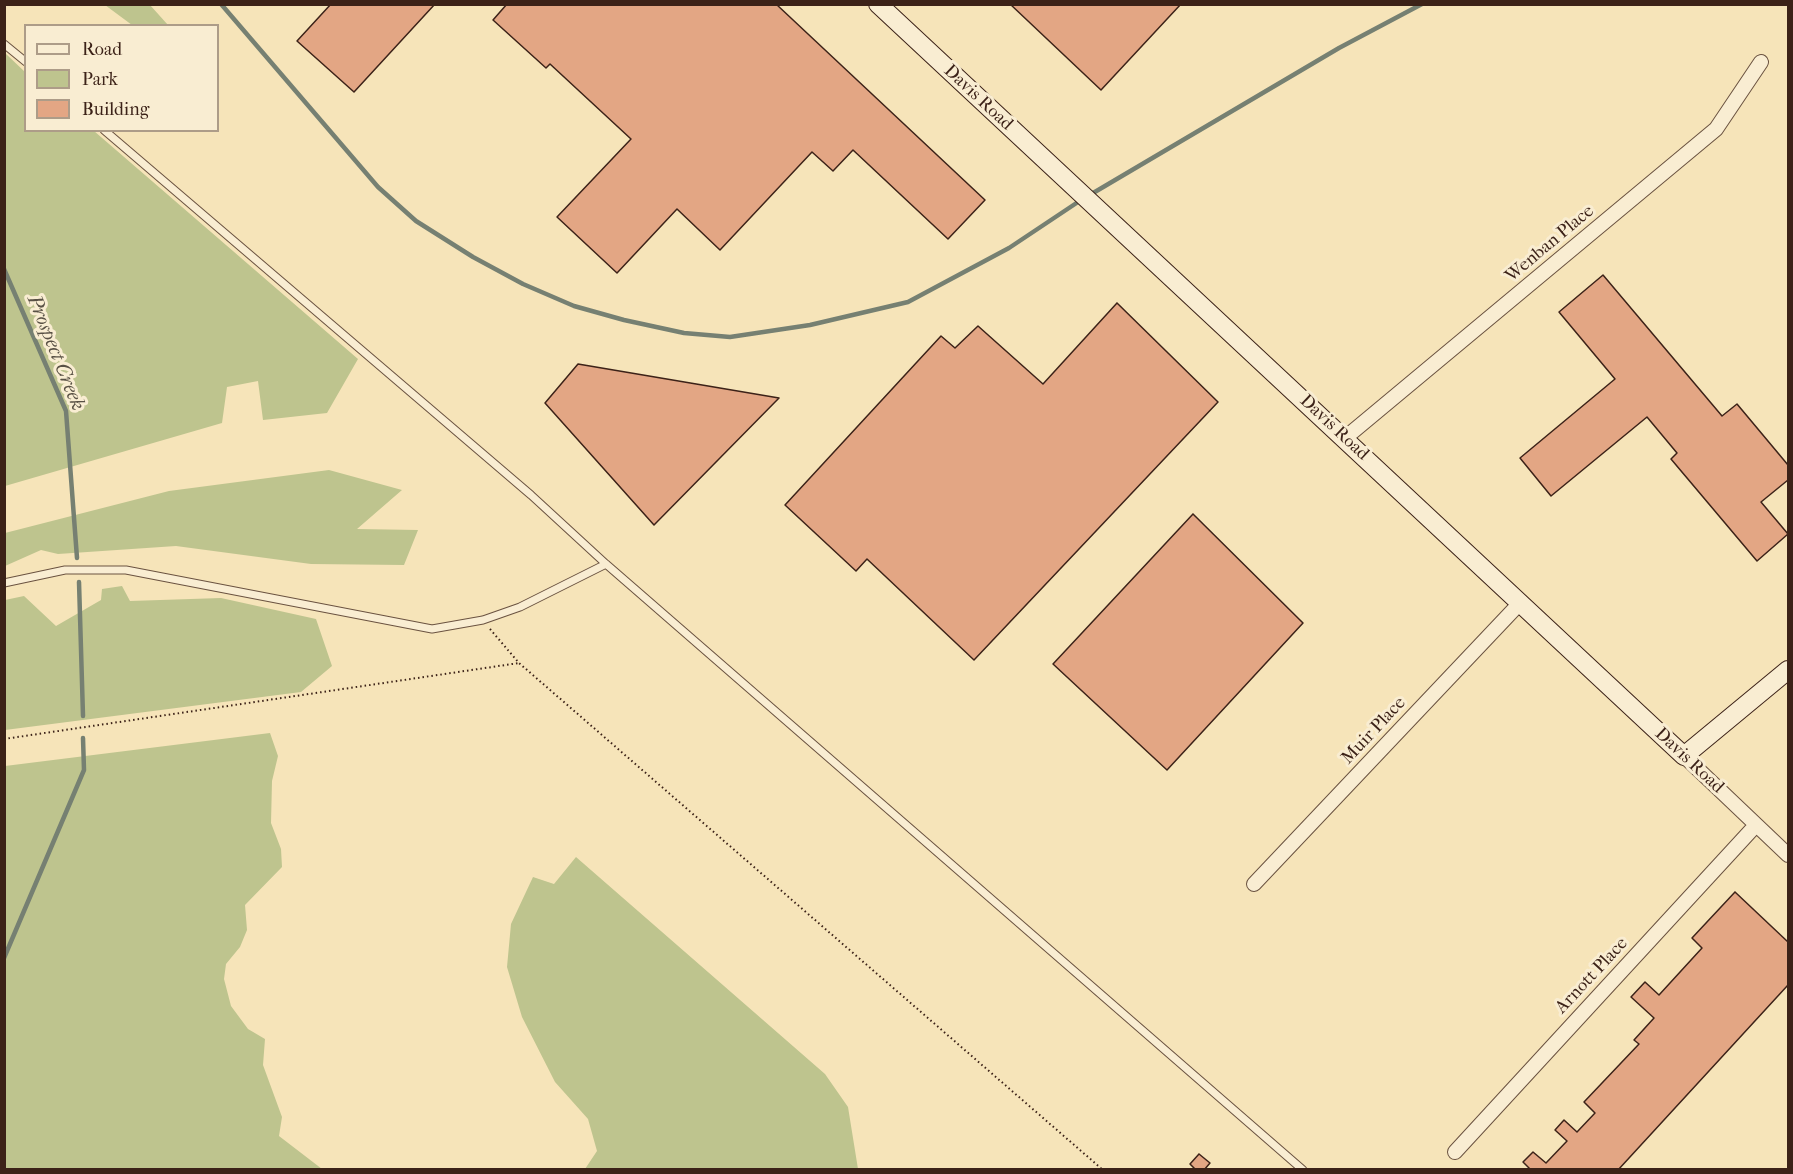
<!DOCTYPE html>
<html>
<head>
<meta charset="utf-8">
<style>
	body { margin:0 }
	#map { position:relative; width:1793px; height:1174px; overflow:hidden; background:#f6e4b9; font-family:"IM FELL French Canon",serif }
	canvas { display:block }
	.frame { position:absolute; inset:0; border:6px solid #3c2218; pointer-events:none }
	.legend { position:absolute; left:24px; top:24px; width:195px; height:108px; box-sizing:border-box; background:#f9edd2; border:2px solid #ad9c88; margin:0; padding:8px 10px; list-style:none; font-size:18px; color:#3c2218 }
	.legend li { display:flex; align-items:center; gap:12px; height:30px }
	.legend b { width:30px; border:2px solid #ad9c88 }
</style>
</head>
<body>
<div id="map">
<canvas width="1793" height="1174"></canvas>
<div class="frame"></div>
<ul class="legend">
<li><b style="height:8px;background:#f9edd2"></b>Road</li>
<li><b style="height:16px;background:#bec48e"></b>Park</li>
<li><b style="height:16px;background:#e3a684"></b>Building</li>
</ul>
</div>
<script>
const ctx = document.querySelector('canvas').getContext('2d');
ctx.lineJoin = 'round';
function fillPath(path, color) {
  ctx.fillStyle = color;
  ctx.fill(path, 'evenodd');
}
function toPath(rows) {
  const path = new Path2D();
  for (const r of rows) {
    path.moveTo(r[0], r[1]);
    for (let i = 2; i < r.length; i += 2) path.lineTo(r[i], r[i + 1]);
  }
  return path;
}
function strokePath(path, color, width, dash) {
  ctx.strokeStyle = color;
  ctx.lineWidth = width;
  ctx.lineCap = dash ? 'butt' : 'round';
  ctx.setLineDash(dash || []);
  ctx.stroke(path);
}
function label(font, color, halo, rows, align = 'center') {
  ctx.font = font + ' "IM FELL French Canon",serif';
  ctx.lineWidth = 6;
  ctx.setLineDash([]);
  ctx.textBaseline = 'middle';
  ctx.strokeStyle = halo;
  ctx.fillStyle = color;
  for (const [text, x, y, turn = 0] of rows) {
    ctx.save();
    ctx.translate(x, y);
    ctx.rotate((+turn || 0) * Math.PI / 180);
    ctx.textAlign = isNaN(turn) ? turn : align;
    if (halo) ctx.strokeText(text, 0, 0);
    ctx.fillText(text, 0, 0);
    ctx.restore();
  }
}
const green = toPath([
	[105,5,150,5,168,25,132,25],
	[5,53,25,72,26,130,94,131,358,359,327,413,263,420,258,381,227,387,222,423,5,486],
	[329,470,402,490,357,529,418,530,404,565,311,564,176,546,58,554,41,550,5,566,5,533,169,491],
	[122,586,130,601,221,598,316,619,332,666,301,692,5,730,5,600,24,596,56,626,101,600,102,589],
	[270,733,278,756,272,781,271,823,281,849,282,867,245,905,247,930,240,947,226,964,224,979,231,1006,248,1029,265,1039,263,1065,282,1117,279,1136,322,1169,5,1169,5,766],
	[576,857,825,1074,848,1107,858,1169,585,1169,597,1151,588,1119,555,1082,522,1017,507,967,511,924,533,877,554,884]
]);
const stream = toPath([
	[221,4,378,187,416,221,473,257,523,284,574,306,624,320,684,333,730,337,810,325,908,302,1009,248,1081,200],
	[1088,196,1339,48,1422,4],
	[4,269,66,411,77,558],
	[79,582,83,716],
	[4,958,84,770,83,738]
]);
const building = toPath([
	[331,4,435,4,354,92,297,41,331,4],
	[507,4,776,4,985,200,948,239,853,150,833,171,812,152,720,250,677,209,617,273,557,217,631,139,550,64,546,68,493,20,507,4],
	[1010,4,1181,4,1101,90,1010,4],
	[1603,275,1722,416,1737,404,1788,465,1788,480,1761,502,1788,534,1757,561,1671,459,1677,453,1647,417,1551,496,1520,458,1615,379,1559,312,1603,275],
	[1117,303,1218,402,974,660,867,559,856,571,785,505,941,336,955,348,978,326,1043,384,1117,303],
	[578,364,779,398,654,525,545,403,578,364],
	[1193,514,1303,623,1167,770,1053,664,1193,514],
	[1735,892,1788,942,1788,985,1618,1170,1531,1170,1523,1162,1533,1152,1546,1163,1567,1141,1555,1130,1564,1120,1577,1132,1595,1113,1584,1102,1639,1044,1634,1040,1654,1018,1631,997,1645,982,1659,995,1702,948,1692,938,1735,892],
	[1199,1154,1210,1163,1204,1170,1196,1170,1190,1164,1199,1154]
]);
const path = toPath([
	[490,629,519,663,1103,1170],
	[4,739,519,663]
]);
const lane = toPath([
	[4,44,26,62],
	[104,130,531,495,606,564,1303,1170],
	[4,583,65,570,126,570,432,629,483,620,520,607,606,564]
]);
const street = toPath([
	[1345,438,1716,129,1761,62],
	[1684,756,1788,855],
	[1254,884,1520,603],
	[1455,1152,1756,825]
]);
const secondary = toPath([
	[878,4,1684,756,1788,670]
]);
const streetNames = [
	["Davis Road",978,98,43],
	["Wenban Place",1550,244,-40],
	["Davis Road",1334,428,43],
	["Muir Place",1374,731,-47],
	["Davis Road",1689,761,43],
	["Arnott Place",1592,976,-47]
];
const waterNames = [
	["Prospect Creek",55,353,68]
];
fillPath(green, '#bec48e');
strokePath(stream, '#768072', 4.5);
fillPath(building, '#e3a684');
strokePath(building, '#3c2218', 1.5);
strokePath(lane, '#6a5240', 9);
strokePath(street, '#6a5240', 16);
strokePath(secondary, '#3c2218', 20);
strokePath(path, '#3c2218', 2, [1.5, 3]);
strokePath(lane, '#f9edd2', 7);
strokePath(street, '#f9edd2', 14);
strokePath(secondary, '#f9edd2', 18);
label('18px', '#3c2218', '#f9edd2', streetNames);
label('italic 20px', '#595145', '#f9edd2', waterNames);
</script>
</body>
</html>
